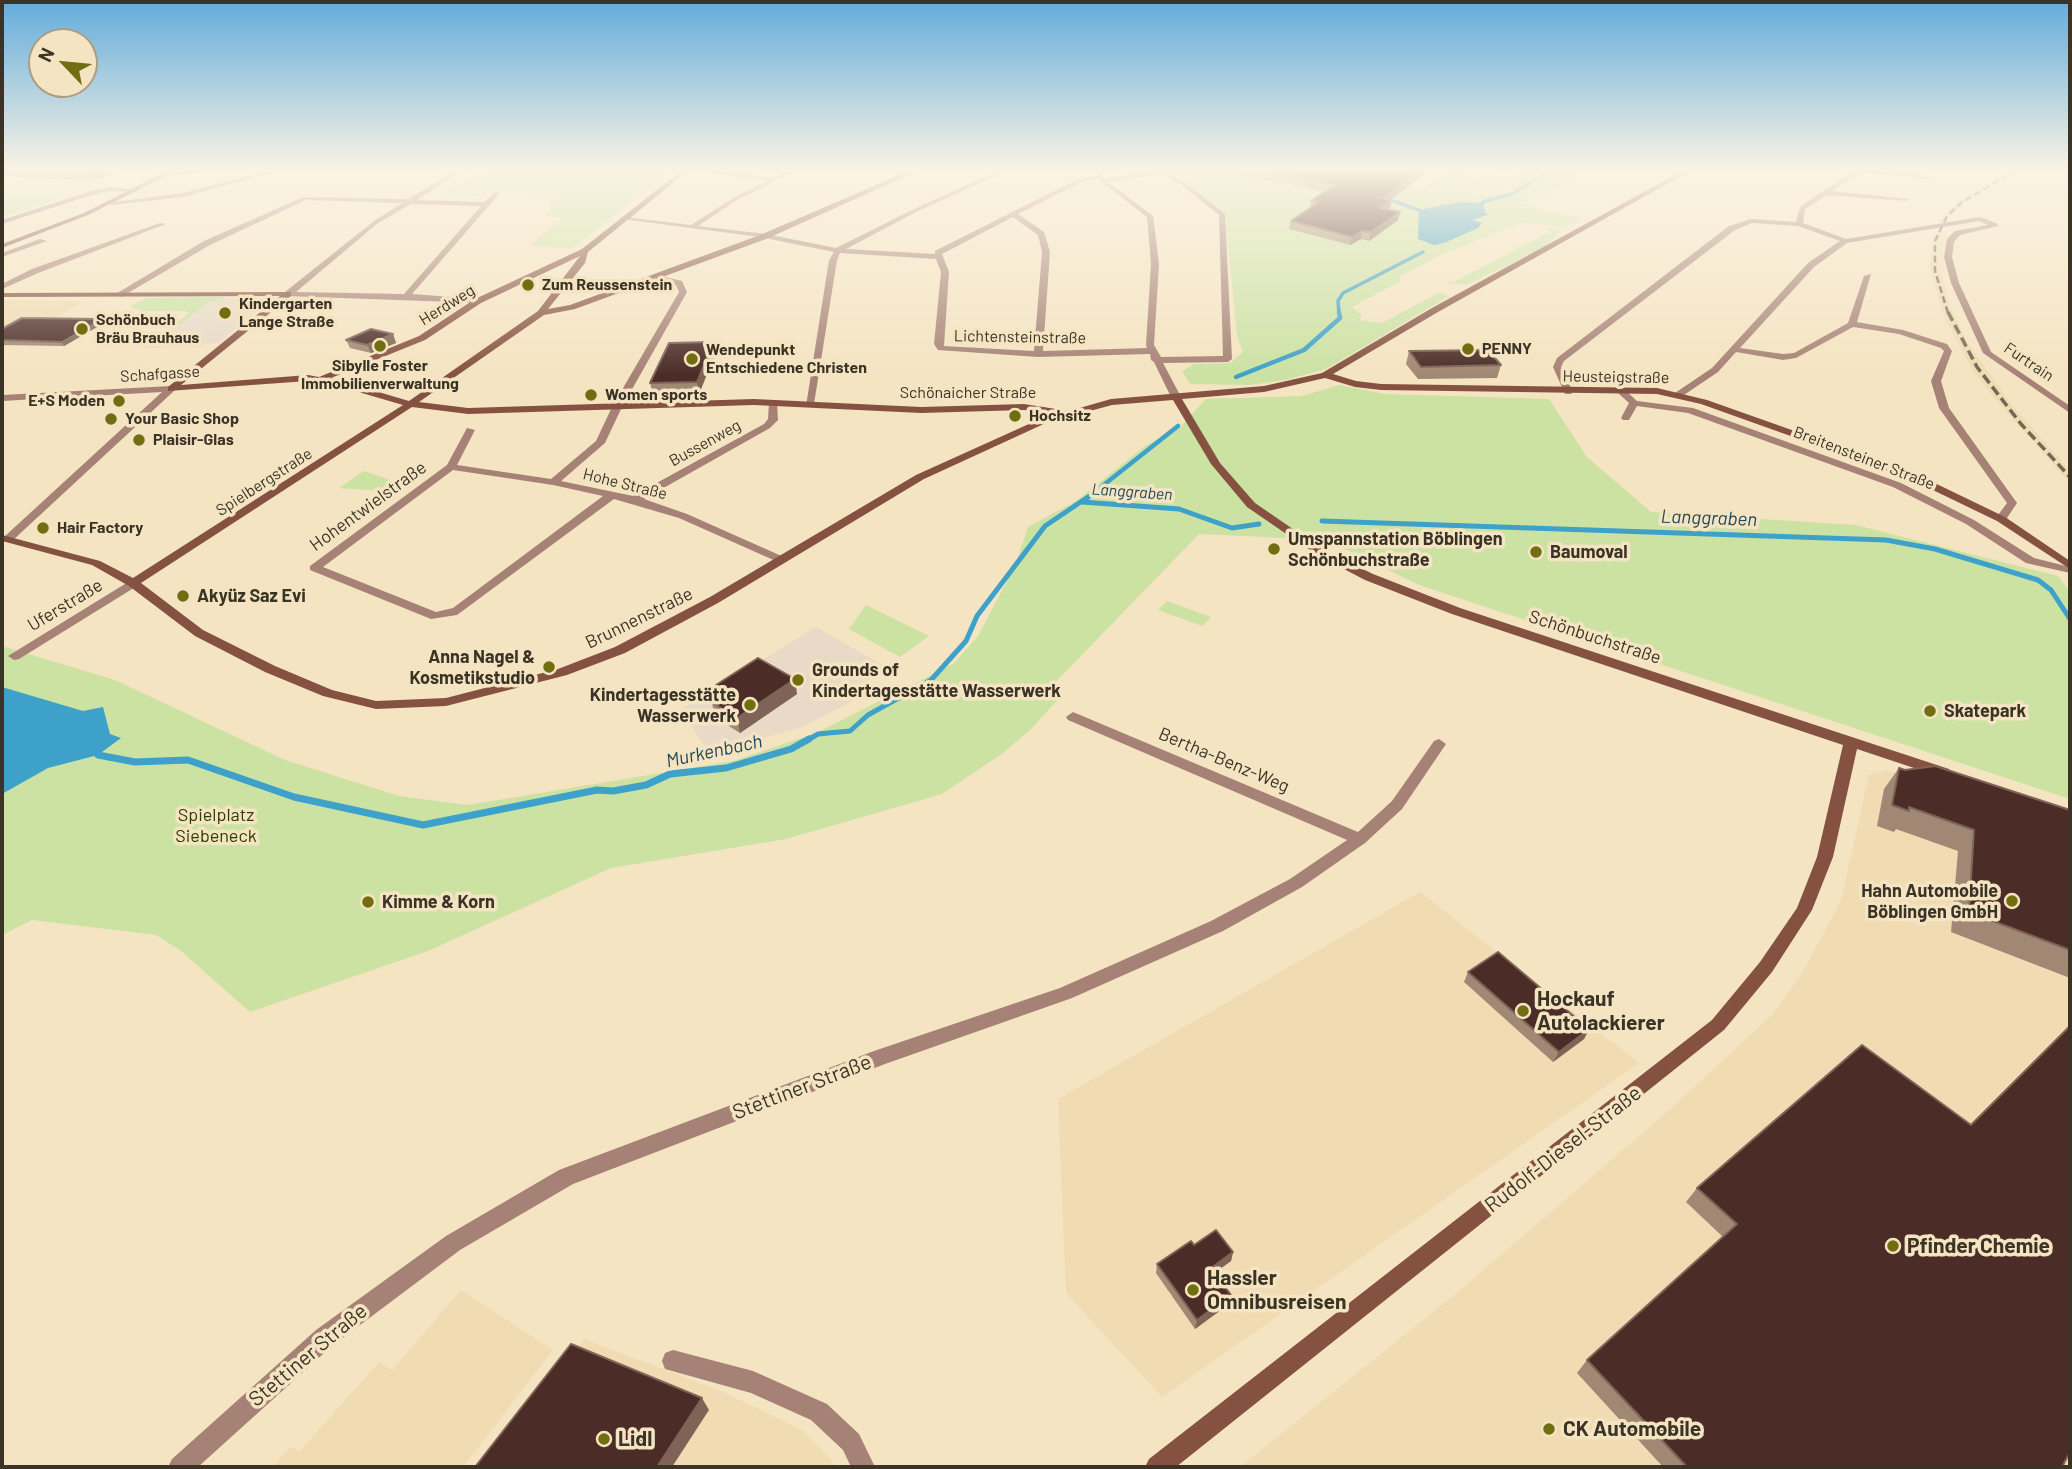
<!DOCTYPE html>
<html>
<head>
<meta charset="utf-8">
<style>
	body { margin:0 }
	#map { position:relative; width:2072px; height:1469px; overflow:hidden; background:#f5e4c2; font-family:Barlow,sans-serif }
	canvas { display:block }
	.frame { position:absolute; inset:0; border:4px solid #3a3326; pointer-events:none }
	.north { position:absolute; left:28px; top:28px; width:70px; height:70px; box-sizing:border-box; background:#f5e4c2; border:2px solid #aa9d84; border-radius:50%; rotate:296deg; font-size:19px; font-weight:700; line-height:28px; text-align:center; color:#3a3326 }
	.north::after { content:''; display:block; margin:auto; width:24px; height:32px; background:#706e10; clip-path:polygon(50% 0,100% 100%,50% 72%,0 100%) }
</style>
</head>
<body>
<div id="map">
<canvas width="2072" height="1469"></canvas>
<div class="frame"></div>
<div class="north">N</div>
</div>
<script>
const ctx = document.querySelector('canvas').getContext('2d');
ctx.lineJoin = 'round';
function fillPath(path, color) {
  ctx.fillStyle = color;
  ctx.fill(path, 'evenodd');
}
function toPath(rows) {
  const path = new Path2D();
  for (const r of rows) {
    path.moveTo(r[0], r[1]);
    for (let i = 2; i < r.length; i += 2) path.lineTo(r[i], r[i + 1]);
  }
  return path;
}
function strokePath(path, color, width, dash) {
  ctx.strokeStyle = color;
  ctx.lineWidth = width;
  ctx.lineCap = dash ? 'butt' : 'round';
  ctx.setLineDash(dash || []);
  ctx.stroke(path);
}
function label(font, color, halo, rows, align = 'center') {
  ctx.font = font + ' Barlow,sans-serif';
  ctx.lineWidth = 7;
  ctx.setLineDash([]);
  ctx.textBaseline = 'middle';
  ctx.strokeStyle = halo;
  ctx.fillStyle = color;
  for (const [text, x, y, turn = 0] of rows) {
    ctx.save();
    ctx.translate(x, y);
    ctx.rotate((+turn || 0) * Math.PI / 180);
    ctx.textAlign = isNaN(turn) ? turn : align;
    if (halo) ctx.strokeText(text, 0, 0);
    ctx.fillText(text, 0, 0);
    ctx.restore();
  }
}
const built = toPath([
	[2012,170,2022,170,1966,202,1946,222,1939,221,1957,201],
	[1935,229,1946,233,1943,250,1945,273,1941,273,1951,307,1967,342,2014,408,2070,470,2070,483,1990,393,1971,367,1945,319,1929,266],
	[2,300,84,301,2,349],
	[1885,770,2070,829,2070,1467,1240,1467,1459,1291,1667,1112,1773,1014,1801,975,1841,901,1869,775],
	[1420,892,1639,1063,1162,1397,1066,1293,1058,1099],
	[461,1290,553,1350,463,1467,273,1467,291,1446,299,1452,379,1362,392,1370],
	[584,1339,723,1392,800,1429,831,1459,834,1467,488,1467]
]);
const education = toPath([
	[224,298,271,300,219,343,204,344,199,347,143,348,208,302],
	[816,627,888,668,848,692,853,701,800,728,709,752,680,710]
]);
const green = toPath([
	[487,170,674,170,572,248,529,246,563,218,546,216,554,194,495,191,484,197,438,194],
	[1166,170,1239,170,1384,183,1421,190,1444,170,1463,170,1476,172,1457,189,1493,196,1500,195,1522,177,1511,173,1517,170,1582,170,1558,192,1550,185,1553,192,1523,202,1537,209,1582,219,1565,227,1520,223,1441,255,1400,276,1401,281,1352,307,1362,315,1360,320,1382,323,1440,292,1449,296,1326,369,1285,380,1250,385,1190,384,1182,371,1194,364,1230,363,1243,352,1237,336,1225,214],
	[1482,173,1513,178,1495,194,1462,188],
	[19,193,61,195,63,198,2,218,2,199],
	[1545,228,1562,231,1544,248,1466,285,1446,283,1456,281,1549,232],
	[146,298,222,297,224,298,208,302,180,324,175,324,189,313,186,311,142,311,130,307],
	[1339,385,1385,394,1549,399,1587,457,1651,512,1856,525,2058,576,2070,592,2070,799,1419,585,1327,540,1199,534,1046,692,1062,695,1031,729,1003,753,942,794,786,839,611,868,428,951,250,1012,181,951,156,935,32,920,2,935,2,646,115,680,285,760,399,796,468,805,733,761,816,733,953,664,978,636,1015,566,1028,527,1076,501,1145,446,1179,428,1206,399,1302,396],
	[364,471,396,482,383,491,339,488],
	[1167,601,1211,617,1202,626,1158,610],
	[866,605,929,636,900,657,849,629]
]);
const water = toPath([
	[1460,202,1483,203,1485,213,1490,214,1472,220,1482,223,1478,228,1444,243,1434,245,1418,239,1419,210],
	[2,687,83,711,103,707,110,734,121,738,98,755,48,768,2,794]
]);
const streamFar3 = toPath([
	[1385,198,1419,210],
	[1475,208,1485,201,1512,194,1550,170],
	[1339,313,1338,301,1343,293,1423,252]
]);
const streamFar2 = toPath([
	[1236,377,1304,350,1340,318,1339,312],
	[1086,499,1178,426]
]);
const streamFar1 = toPath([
	[1082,502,1179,509,1232,528,1259,524],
	[1322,521,1886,540,1935,549,2038,580,2051,590,2070,619],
	[806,741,818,734,850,731,868,715,931,680,966,641,977,616,1045,526,1088,497]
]);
const stream = toPath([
	[98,755,135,762,188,760,294,797,423,825,597,790,613,791,646,785,670,774,726,768,791,749,809,739]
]);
const street = toPath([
	[188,170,216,170,169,176,166,174,188,170],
	[271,170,283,170,183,197,111,205,108,203,183,193,271,170],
	[456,170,464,170,417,200,484,202,495,192,500,193,412,294,478,299,481,299,481,303,285,296,285,292,374,221,402,203,306,200,210,245,121,297,114,295,204,241,303,197,408,199,456,170],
	[411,204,481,206,404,294,296,292,378,223,411,204],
	[694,170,714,170,773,178,789,170,798,170,737,200,698,226,766,234,836,248,912,210,1000,170,1009,170,916,212,846,249,935,254,935,251,1078,179,1097,176,1096,171,1100,171,1104,179,1157,170,1172,170,1169,173,1187,184,1225,214,1232,359,1228,362,1163,363,1180,395,1175,398,1170,395,1154,362,1151,360,1150,354,1038,357,938,350,934,344,941,272,936,259,840,253,837,260,814,404,806,406,829,260,834,252,760,237,622,219,625,217,691,225,733,198,767,181,694,170],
	[1162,174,1183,186,1219,215,1223,356,1161,357,1154,345,1159,264,1153,216,1108,182,1162,174],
	[1098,179,1147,217,1151,264,1146,345,1147,348,1043,351,1050,252,1044,232,1018,214,1082,182,1098,179],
	[1013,217,1038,235,1042,252,1034,351,944,346,949,272,942,254,1013,217],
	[1854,170,1885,170,1935,177,1932,179,1861,172,1832,191,1910,199,1907,201,1827,195,1805,209,1803,223,1846,239,1980,217,1998,224,1998,226,1960,235,1954,242,1952,257,1959,283,1991,352,2070,406,2070,413,1983,353,1951,283,1944,257,1947,239,1955,231,1988,225,1979,221,1847,243,1814,267,1740,348,1783,354,1794,353,1848,323,1864,276,1871,274,1857,322,1903,330,1947,344,1952,351,1941,381,1949,408,2017,503,2005,521,2001,522,1995,519,2007,503,1939,408,1931,381,1944,351,1941,348,1899,334,1853,327,1796,358,1783,360,1736,352,1718,372,1681,397,1675,397,1675,393,1712,368,1808,263,1840,241,1798,226,1752,223,1735,230,1564,361,1561,367,1573,392,1571,394,1565,394,1553,367,1557,358,1729,226,1751,219,1796,222,1800,207,1854,170],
	[109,187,139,190,136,192,109,191,92,195,2,224,2,220,88,192,109,187],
	[160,223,166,224,38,273,2,289,2,284,32,269,160,223],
	[40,239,47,241,2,257,2,253,40,239],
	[657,275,682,281,687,292,622,407,605,443,561,481,633,496,764,424,768,419,769,403,777,401,778,420,770,428,644,499,687,514,786,558,786,562,778,562,679,518,614,499,457,615,431,619,310,570,310,566,447,465,467,428,475,430,457,465,551,479,596,441,612,407,679,292,676,285,654,279,654,275,657,275],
	[453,470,553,485,603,496,453,608,436,612,323,567,453,470],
	[171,386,176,389,174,391,12,541,4,541,4,537,162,392,2,401,2,395,171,386],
	[1618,389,1624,389,1637,401,1693,408,1901,483,1974,520,2034,558,2070,567,2070,573,2026,563,1966,524,1893,487,1688,413,1637,406,1629,420,1623,420,1621,418,1629,403,1618,393,1618,389],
	[133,579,139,583,137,586,19,659,14,660,8,656,133,579],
	[1073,712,1358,832,1392,801,1434,741,1439,739,1446,744,1402,809,1365,843,1302,887,1223,931,1072,998,885,1064,573,1184,460,1250,332,1346,198,1467,168,1467,172,1459,316,1330,446,1236,559,1170,874,1051,1060,988,1211,921,1290,879,1347,840,1068,720,1066,717,1073,712],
	[673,1350,753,1371,827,1404,859,1434,875,1467,851,1467,843,1450,811,1420,751,1393,665,1369,662,1361,665,1353,673,1350]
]);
const secondary = toPath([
	[169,170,178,170,88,215,2,248,2,244,84,213,169,170],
	[682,170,689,170,588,252,585,263,548,309,570,305,760,235,911,170,920,170,766,239,575,309,544,315,419,402,468,408,754,399,921,407,1024,404,1069,411,1111,399,1264,386,1322,373,1432,308,1684,170,1692,170,1438,312,1333,374,1356,381,1381,384,1657,388,1707,400,1916,474,2005,517,2070,561,2070,569,1997,521,1908,478,1701,404,1657,394,1381,390,1355,387,1325,378,1264,392,1182,399,1220,463,1255,503,1325,551,1373,574,1460,608,1949,769,1951,773,1944,778,1857,749,1833,857,1812,910,1772,972,1724,1030,1176,1467,1145,1467,1149,1459,1712,1020,1760,962,1797,908,1817,857,1843,745,1452,614,1365,580,1317,555,1247,507,1211,464,1173,400,1112,405,1046,423,924,479,718,603,625,653,567,675,446,706,376,709,323,696,265,672,195,636,129,586,92,565,2,541,2,535,100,561,133,578,403,405,331,384,308,381,168,391,168,387,280,296,2,297,2,293,291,292,291,296,181,385,308,375,319,377,419,336,475,299,582,249,682,170],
	[580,256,538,311,409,401,331,378,425,340,481,303,580,256],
	[754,405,921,413,1024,410,1056,414,1040,419,916,475,710,597,615,647,558,669,446,698,376,701,332,690,275,666,203,630,141,583,412,407,468,414,754,405]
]);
const railFar1 = toPath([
	[1948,313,1935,271,1935,241,1947,216,1962,202,2017,170]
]);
const rail = toPath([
	[1948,312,1977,367,2021,424,2070,477]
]);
const wall = toPath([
	[2,170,121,170,94,181,2,176],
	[1233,170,1430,170,1391,200,1390,208,1388,209,1398,220,1369,241,1361,239,1350,245,1289,229,1291,221,1310,208,1311,201,1325,191,1233,174],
	[1487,170,1507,170,1504,173],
	[104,323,64,346,2,345,2,329],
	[393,334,396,343,371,353,350,348,346,340],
	[1409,351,1501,365,1497,378,1418,379,1406,364],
	[715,354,699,394,653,395,650,383],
	[716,685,797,694,740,733,719,720,717,711,713,708,710,693,717,688],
	[1899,768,2070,810,2070,978,1951,932,1958,851,1896,829,1894,832,1877,826,1884,789],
	[1468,972,1589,1029,1584,1039,1553,1062,1464,982],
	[2070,1026,2062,1467,1663,1467,1577,1373,1587,1360,1723,1237,1686,1202,1697,1188,1971,1125],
	[1194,1245,1233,1252,1231,1261,1214,1273,1231,1295,1229,1304,1195,1329,1156,1273,1157,1264]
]);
const shadedWall = toPath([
	[89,170,121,170,94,181],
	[1421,170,1430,170,1382,206,1383,198],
	[1391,200,1390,208,1379,216,1380,208],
	[1400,212,1398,220,1369,241,1371,232],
	[1362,231,1361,239,1350,245,1352,237],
	[102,319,104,323,64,346,62,342],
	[393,334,396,343,371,353,367,345],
	[713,342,715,354,699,394,697,382],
	[795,679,797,694,740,733,737,718],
	[1589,1029,1584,1039,1553,1062,1559,1052],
	[1233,1252,1231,1261,1209,1277,1211,1268],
	[1231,1295,1229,1304,1195,1329,1197,1320],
	[702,1398,709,1410,672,1467,657,1467]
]);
const building = toPath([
	[1257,170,1421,170,1383,198,1391,200,1380,208,1400,212,1371,232,1362,231,1352,237,1291,221,1318,202,1311,201,1334,185,1257,170],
	[22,318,102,319,62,342,2,340,2,329,22,318],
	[371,329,393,334,367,345,346,340,371,329],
	[713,342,697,382,650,383,669,343,713,342],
	[1488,350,1501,365,1421,367,1409,351,1488,350],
	[758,658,795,679,737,718,715,704,721,700,710,693,720,687,716,685,758,658],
	[1935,766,2070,810,2070,950,1969,912,1974,830,1909,807,1909,811,1892,805,1899,768,1905,770,1935,766],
	[1498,952,1589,1029,1559,1052,1468,972,1498,952],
	[2070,1026,2070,1452,2062,1467,1687,1467,1587,1360,1737,1224,1697,1188,1862,1045,1971,1125,2070,1026],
	[1216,1230,1233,1252,1211,1268,1231,1295,1197,1320,1157,1264,1191,1241,1194,1245,1216,1230],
	[571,1344,702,1398,657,1467,475,1467,571,1344]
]);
const markers = [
	[528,285,7,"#706e10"],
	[225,313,7,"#706e10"],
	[82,329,7,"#706e10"],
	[380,346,7,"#706e10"],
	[1468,349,7,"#706e10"],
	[692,359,7,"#706e10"],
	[591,395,7,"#706e10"],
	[119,401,7,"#706e10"],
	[1015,416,7,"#706e10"],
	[111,419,7,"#706e10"],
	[139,440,7,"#706e10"],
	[43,528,7,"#706e10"],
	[1274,549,7,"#706e10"],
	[1536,552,7,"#706e10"],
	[183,596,7,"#706e10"],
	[549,667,7,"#706e10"],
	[798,680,7,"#706e10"],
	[750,705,7,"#706e10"],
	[1930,711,7,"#706e10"],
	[2012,901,7,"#706e10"],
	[368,902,7,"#706e10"],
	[1523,1011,7,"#706e10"],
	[1893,1246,7,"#706e10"],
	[1193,1290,7,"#706e10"],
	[1549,1429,7,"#706e10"],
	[604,1439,7,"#706e10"]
];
const farPoinames = [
	["Zum Reussenstein",542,285],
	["Kindergarten",239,304],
	["Lange Straße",239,322],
	["Schönbuch",96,320],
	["Bräu Brauhaus",96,338],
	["PENNY",1482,349],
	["Wendepunkt",706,350],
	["Entschiedene Christen",706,368],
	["Sibylle Foster",380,366,"center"],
	["Immobilienverwaltung",380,384,"center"],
	["Women sports",605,395],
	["E+S Moden",105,401,"right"],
	["Hochsitz",1029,416],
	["Your Basic Shop",125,419],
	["Plaisir-Glas",153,440],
	["Hair Factory",57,528]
];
const farStreetnames = [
	["Herdweg",447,305,-32],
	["Lichtensteinstraße",1020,337,1],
	["Furtrain",2029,362,34],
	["Schafgasse",160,374,-4],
	["Heusteigstraße",1616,377,1],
	["Schönaicher Straße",968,393],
	["Bussenweg",705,443,-29],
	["Breitensteiner Straße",1864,458,21],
	["Spielbergstraße",264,482,-33],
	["Hohe Straße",625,484,14]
];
const farWaternames = [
	["Langgraben",1132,492,4]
];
const streetNames = [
	["Hohentwielstraße",368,506,-36],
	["Uferstraße",65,605,-31],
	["Brunnenstraße",639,618,-26],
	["Schönbuchstraße",1595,637,18],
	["Bertha-Benz-Weg",1224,760,23]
];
const poiNames = [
	["Umspannstation Böblingen",1288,539],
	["Schönbuchstraße",1288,560],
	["Baumoval",1550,552],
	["Akyüz Saz Evi",197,596],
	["Anna Nagel &",535,657,"right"],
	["Kosmetikstudio",535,678,"right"],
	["Grounds of",812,670],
	["Kindertagesstätte Wasserwerk",812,691],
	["Kindertagesstätte",736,695,"right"],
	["Wasserwerk",736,716,"right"],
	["Skatepark",1944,711],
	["Hahn Automobile",1998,891,"right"],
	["Böblingen GmbH",1998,912,"right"],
	["Kimme & Korn",382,902]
];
const parkNames = [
	["Spielplatz",216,815],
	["Siebeneck",216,836]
];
const waterNames = [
	["Langgraben",1709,518,2],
	["Murkenbach",714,751,-12]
];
const nearPoinames = [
	["Hockauf",1537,999],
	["Autolackierer",1537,1023],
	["Pfinder Chemie",1907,1246],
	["Hassler",1207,1278],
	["Omnibusreisen",1207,1302],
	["CK Automobile",1563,1429],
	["Lidl",618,1439]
];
const nearStreetnames = [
	["Stettiner Straße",802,1087,-21],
	["Rudolf-Diesel-Straße",1563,1149,-38],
	["Stettiner Straße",308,1355,-40]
];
fillPath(built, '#f0dbb2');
fillPath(education, '#e8dac7');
fillPath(green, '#cbe2a3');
fillPath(water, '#3da1ca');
strokePath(streamFar3, '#3da1ca', 3.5);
strokePath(streamFar2, '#3da1ca', 4.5);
strokePath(streamFar1, '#3da1ca', 5);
strokePath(stream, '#3da1ca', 7);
fillPath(street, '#a68276');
fillPath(secondary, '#855241');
strokePath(railFar1, '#726855', 2.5, [7, 3.5]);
strokePath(rail, '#726855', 3.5, [10, 4.5]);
fillPath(wall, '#a08874');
fillPath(shadedWall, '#7e6356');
fillPath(building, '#4b2c27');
strokePath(building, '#7e6356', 2);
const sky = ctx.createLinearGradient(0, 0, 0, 376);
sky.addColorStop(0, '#63acdc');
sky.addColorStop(0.45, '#faf3e4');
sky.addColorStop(1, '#faf3e400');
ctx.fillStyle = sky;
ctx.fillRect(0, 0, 2072, 376);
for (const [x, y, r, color] of markers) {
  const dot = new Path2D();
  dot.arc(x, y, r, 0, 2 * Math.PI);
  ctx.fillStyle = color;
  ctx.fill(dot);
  strokePath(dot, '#f5e4c2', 2.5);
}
label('bold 16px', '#3a3326', '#f5e4c2', farPoinames, 'left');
label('16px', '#3a3326', '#f5e4c2', farStreetnames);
label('italic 16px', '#204a5c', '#f5e4c2', farWaternames);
label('18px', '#3a3326', '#f5e4c2', streetNames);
label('bold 18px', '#3a3326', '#f5e4c2', poiNames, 'left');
label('18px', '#2d3e01', '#f5e4c2', parkNames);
label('italic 19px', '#204a5c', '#f5e4c2', waterNames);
label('bold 21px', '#3a3326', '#f5e4c2', nearPoinames, 'left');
label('21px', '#3a3326', '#f5e4c2', nearStreetnames);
</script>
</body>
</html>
